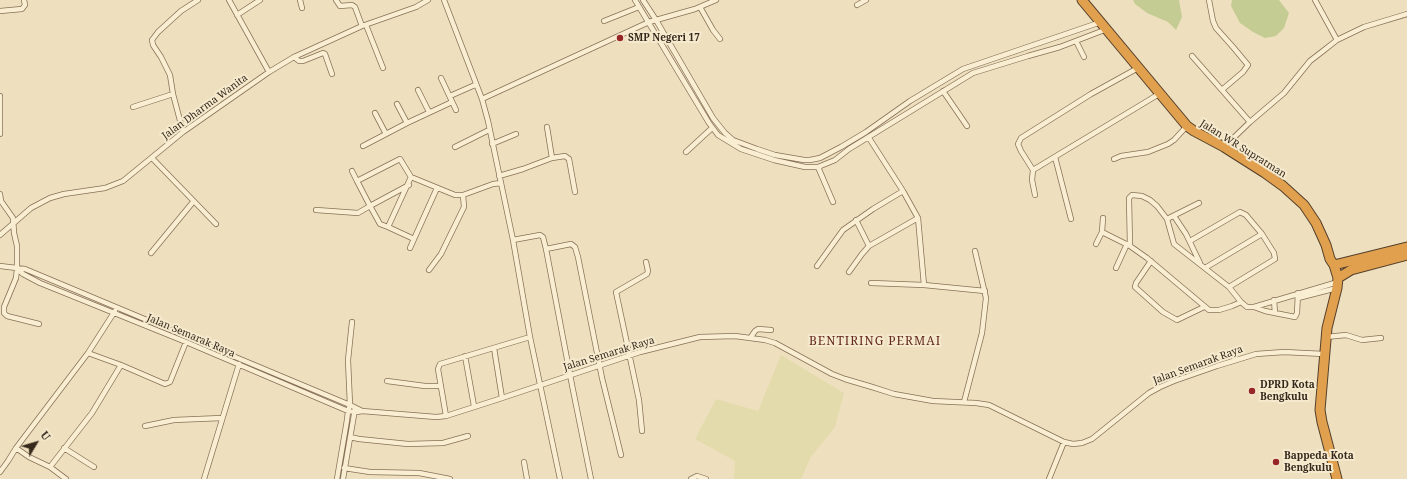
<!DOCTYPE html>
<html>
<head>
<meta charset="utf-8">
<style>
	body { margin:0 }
	#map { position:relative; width:1407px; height:479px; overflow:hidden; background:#eee0bf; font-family:"Noto Serif",serif }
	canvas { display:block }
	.north { position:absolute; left:16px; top:423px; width:40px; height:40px; -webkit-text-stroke:3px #f6eace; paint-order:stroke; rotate:52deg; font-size:11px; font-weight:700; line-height:16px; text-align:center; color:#36291c }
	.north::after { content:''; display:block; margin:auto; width:14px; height:18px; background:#36291c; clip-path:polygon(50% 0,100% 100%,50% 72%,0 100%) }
</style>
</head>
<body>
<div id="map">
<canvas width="1407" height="479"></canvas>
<div class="north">U</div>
</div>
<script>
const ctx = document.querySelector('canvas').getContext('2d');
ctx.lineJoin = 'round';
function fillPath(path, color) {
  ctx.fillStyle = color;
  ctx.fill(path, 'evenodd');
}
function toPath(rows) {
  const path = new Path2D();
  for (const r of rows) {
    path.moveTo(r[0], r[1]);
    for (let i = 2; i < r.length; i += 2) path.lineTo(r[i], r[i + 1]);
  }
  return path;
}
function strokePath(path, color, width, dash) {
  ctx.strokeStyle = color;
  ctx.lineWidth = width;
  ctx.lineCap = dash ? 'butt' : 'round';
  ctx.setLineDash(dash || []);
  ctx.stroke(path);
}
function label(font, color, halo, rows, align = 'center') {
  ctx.font = font + ' "Noto Serif",serif';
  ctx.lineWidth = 4;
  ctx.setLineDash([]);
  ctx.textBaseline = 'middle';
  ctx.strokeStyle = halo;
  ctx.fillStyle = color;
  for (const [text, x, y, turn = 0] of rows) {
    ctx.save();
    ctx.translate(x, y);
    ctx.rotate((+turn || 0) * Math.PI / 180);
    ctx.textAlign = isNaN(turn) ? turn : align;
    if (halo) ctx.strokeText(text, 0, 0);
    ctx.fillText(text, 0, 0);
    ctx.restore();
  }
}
const farmland = toPath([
	[781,355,844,393,835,427,811,457,801,479,734,479,735,461,695,439,716,399,758,411]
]);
const green = toPath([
	[1133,0,1179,0,1182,17,1176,30,1168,22,1147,13,1135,4],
	[1232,0,1279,0,1289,13,1284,28,1276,36,1265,38,1253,32,1240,23,1231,6]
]);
const street = toPath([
	[229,0,269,72],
	[300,0,302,8],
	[336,0,340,6,352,5,355,7,362,26],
	[444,0,482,99,488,121,513,240,530,337,560,479],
	[635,0,709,123,718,135,741,149,774,160,805,167,818,167,835,160,849,149,973,73,1028,56,1060,47,1107,29],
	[643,0,656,20,713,118,725,133,733,140,757,149,775,155,804,160,810,160,820,158,841,147,866,132,910,101,963,69,1101,22],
	[1209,0,1213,21,1216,28,1233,47,1248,65,1243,72,1223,89],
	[1315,0,1337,40],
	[857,5,866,0],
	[700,7,713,30,720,39],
	[0,11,22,9,25,5,24,0],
	[237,15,260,0],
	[604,21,639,7],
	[366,25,383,68],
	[1076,41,1084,57],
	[1192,56,1250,122],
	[294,57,299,61,303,61,323,53,325,54,332,74],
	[441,78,456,110],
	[418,90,429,112],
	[943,91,967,126],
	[173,94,170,75,161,57,153,45,152,40,158,32,181,11,198,0],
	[0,96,0,134],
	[450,96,475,85],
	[482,99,649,22,695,9,716,0],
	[397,104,407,123],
	[133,107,173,94,183,132],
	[375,113,386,134],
	[547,127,552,158],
	[869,138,903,191,918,218,924,285],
	[492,144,516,134],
	[363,146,407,123,452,102],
	[455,147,489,130],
	[1224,147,1250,122,1284,93,1310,61,1323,51,1337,40,1364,27,1407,14],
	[686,152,712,128],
	[1055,157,1071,219],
	[152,158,216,224],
	[1114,159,1121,156,1148,152,1168,144,1174,140,1187,126],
	[818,167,833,202],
	[1033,170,1021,151,1018,144,1021,138,1091,94,1138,68],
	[352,171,357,181],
	[499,176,523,169,552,158,565,156,569,159,575,192],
	[411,177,388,227,414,239,437,188],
	[409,185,370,206,357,181,400,159,411,177,455,195,463,195,493,184,501,183],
	[0,194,1,201,13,218,14,233,17,246,17,269,16,278,4,307,4,313,7,316,39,324],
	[1035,195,1032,180,1033,170,1159,94],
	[316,210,358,213,370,206,380,224,388,227],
	[1174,216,1186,234,1200,263],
	[1167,219,1199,203],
	[856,220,869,246],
	[1102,232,1130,246,1129,198,1132,195,1142,196,1150,200,1157,206,1167,219,1174,244,1229,287,1241,302,1247,307,1254,307,1338,282],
	[0,235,31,208,50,198,64,194,105,188,123,181,183,132,269,72,294,57,362,26,416,7,428,0],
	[513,240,540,235,543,237,546,249,572,385,591,479],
	[1190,241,1240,212,1246,215,1262,234,1274,253,1275,259,1229,287],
	[1096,244,1102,232,1103,218],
	[1130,246,1147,258,1209,310,1219,310,1232,306,1241,302],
	[410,248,414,239],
	[546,249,571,244,575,247,578,257,602,378,621,455],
	[151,253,193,202],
	[1151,261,1136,283,1135,287,1163,312,1177,320,1204,307],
	[0,266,25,269,350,405,362,411],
	[817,266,843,230,873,209,903,191],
	[1116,268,1127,244],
	[1205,268,1262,234],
	[17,269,23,274,40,283,186,342,348,411,357,412,362,411,436,417,446,416,496,400,640,352,700,337,735,336,765,340,775,343,832,374,845,379,872,387,894,394,933,401,976,403,989,405,1064,442,1073,444,1082,443,1092,439,1149,393,1160,387,1174,381,1217,366,1256,354,1284,352,1324,354],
	[429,270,441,254,464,207,463,195],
	[849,272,862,254,869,246,918,218],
	[871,283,924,285,985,291],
	[1298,298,1337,288],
	[1274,300,1275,313],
	[1254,307,1265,311,1295,317,1297,313,1298,293],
	[751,337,755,331,758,329,771,330],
	[1326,337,1346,335,1362,340,1381,338],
	[494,348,502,398],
	[88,353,121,365,165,384,170,382,186,342],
	[465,356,474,406],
	[387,381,425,386,441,386],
	[964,402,982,333,986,298,975,251],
	[446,416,438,369,440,364,530,337],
	[145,426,174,420,222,418],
	[642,431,639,400,616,292,647,274,648,271,646,262],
	[350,437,359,439,408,444,443,443,468,436],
	[16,448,29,457,50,467,66,479],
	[64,448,94,467],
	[524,462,527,479],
	[50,467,92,413,121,365],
	[344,468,370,472,419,473,450,479],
	[0,472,8,461,16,448,88,353,115,311],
	[204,479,239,364],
	[337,479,347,420,348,411,350,405,348,360,352,322],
	[343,479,355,409],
	[691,479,697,476,706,479],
	[1049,479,1064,442]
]);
const highway = toPath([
	[1082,0,1187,126,1194,131,1224,147,1265,173,1283,186,1304,205,1316,223,1326,245,1330,259,1334,265,1338,278,1337,288,1327,328,1320,410,1322,422,1337,479],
	[1334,265,1407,247],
	[1338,278,1351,270,1407,255]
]);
const markers = [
	[620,38,4,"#972627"],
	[1252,391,4,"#972627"],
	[1276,462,4,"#972627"]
];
const poiNames = [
	["SMP Negeri 17",628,38],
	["DPRD Kota",1260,385],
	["Bengkulu",1260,397],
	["Bappeda Kota",1284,456],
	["Bengkulu",1284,468]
];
const streetNames = [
	["Jalan Dharma Wanita",205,107,-36],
	["Jalan WR Supratman",1243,149,32],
	["Jalan Semarak Raya",191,336,23],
	["Jalan Semarak Raya",609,354,-17],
	["Jalan Semarak Raya",1198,365,-20]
];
const quarterNames = [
	["BENTIRING PERMAI",875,342]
];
fillPath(farmland, '#e4dbac');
fillPath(green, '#c5cc93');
strokePath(street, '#877157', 6);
strokePath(highway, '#543f2c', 11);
strokePath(street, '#f9edd2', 4.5);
strokePath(highway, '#e0a04d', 9);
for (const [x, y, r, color] of markers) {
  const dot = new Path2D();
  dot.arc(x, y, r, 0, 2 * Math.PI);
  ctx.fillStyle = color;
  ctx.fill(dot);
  strokePath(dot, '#f6eace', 1.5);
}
label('bold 10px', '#36291c', '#f6eace', poiNames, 'left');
label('10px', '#36291c', '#f6eace', streetNames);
ctx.letterSpacing = '1px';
label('12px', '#632a1b', '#f6eace', quarterNames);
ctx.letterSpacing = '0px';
</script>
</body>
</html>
